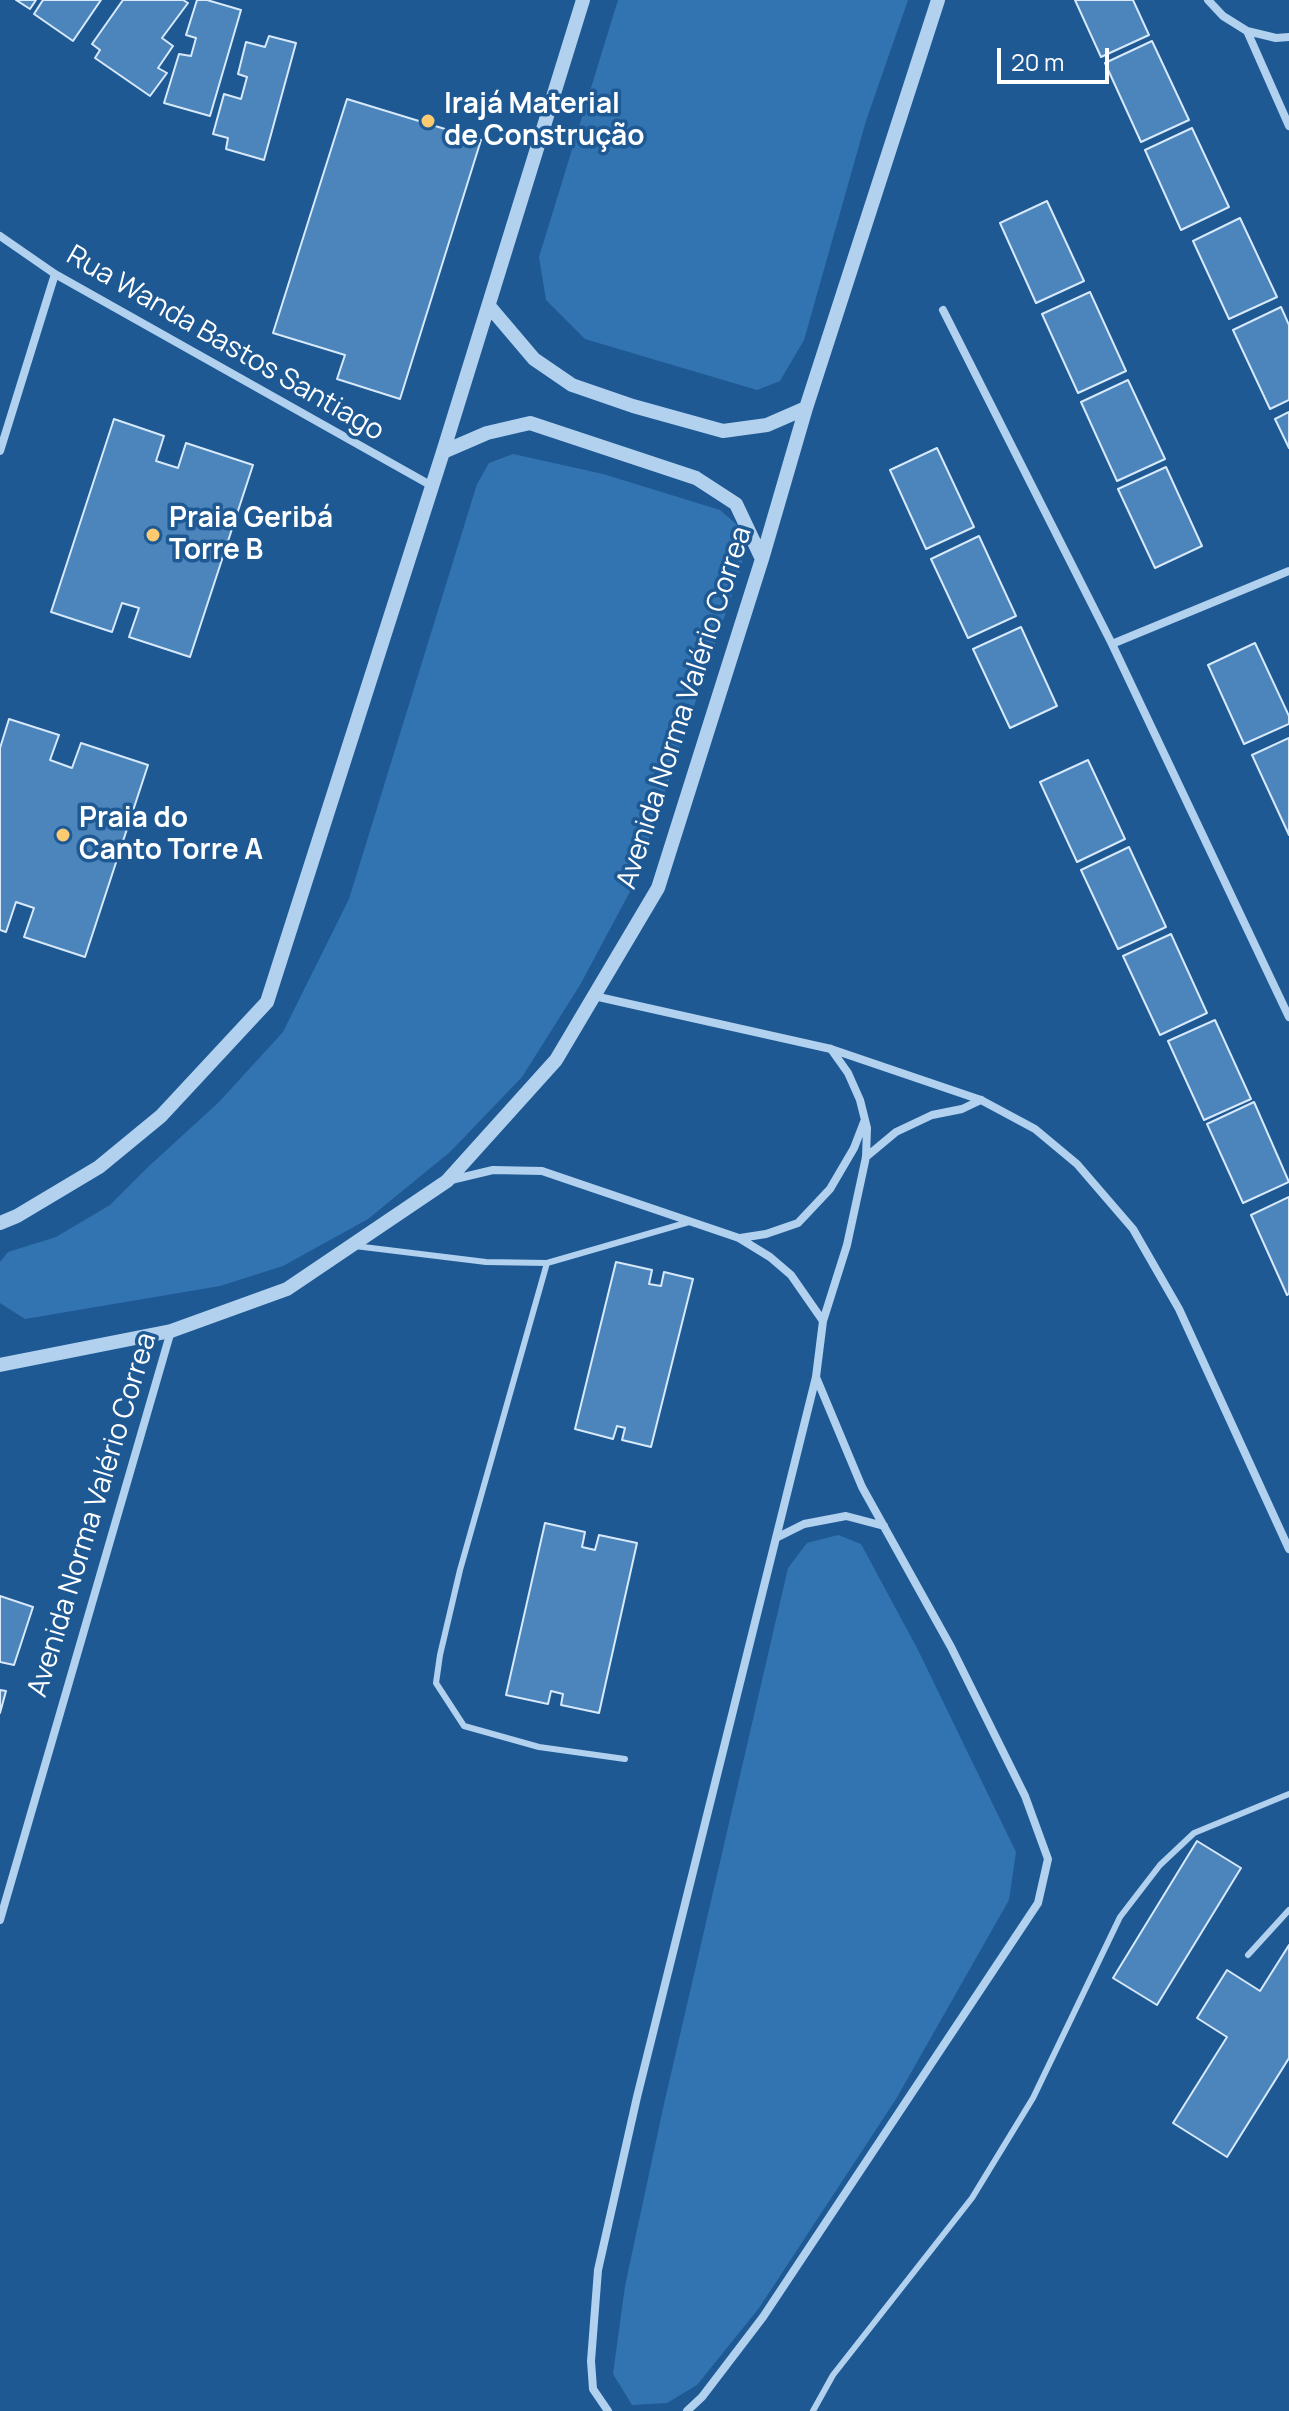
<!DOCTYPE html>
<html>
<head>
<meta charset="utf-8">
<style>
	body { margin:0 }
	#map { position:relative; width:1289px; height:2411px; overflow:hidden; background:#1e5994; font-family:Manrope,sans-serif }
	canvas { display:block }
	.scale { position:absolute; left:997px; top:48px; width:112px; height:36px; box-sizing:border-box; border:4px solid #fff; border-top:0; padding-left:10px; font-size:24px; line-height:28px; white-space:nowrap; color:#fff; -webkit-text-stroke:6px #1e5994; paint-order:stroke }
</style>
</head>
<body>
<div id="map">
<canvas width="1289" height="2411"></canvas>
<div class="scale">20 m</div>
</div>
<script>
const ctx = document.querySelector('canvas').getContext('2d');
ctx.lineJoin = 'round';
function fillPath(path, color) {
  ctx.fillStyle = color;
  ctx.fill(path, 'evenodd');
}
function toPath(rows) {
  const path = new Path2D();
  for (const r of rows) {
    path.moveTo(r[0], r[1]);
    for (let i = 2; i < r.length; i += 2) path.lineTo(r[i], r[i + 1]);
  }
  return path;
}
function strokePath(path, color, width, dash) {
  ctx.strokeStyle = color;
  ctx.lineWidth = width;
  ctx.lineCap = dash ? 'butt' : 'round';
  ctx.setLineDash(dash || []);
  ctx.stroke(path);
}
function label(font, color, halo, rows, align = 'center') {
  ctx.font = font + ' Manrope,sans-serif';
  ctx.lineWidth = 7;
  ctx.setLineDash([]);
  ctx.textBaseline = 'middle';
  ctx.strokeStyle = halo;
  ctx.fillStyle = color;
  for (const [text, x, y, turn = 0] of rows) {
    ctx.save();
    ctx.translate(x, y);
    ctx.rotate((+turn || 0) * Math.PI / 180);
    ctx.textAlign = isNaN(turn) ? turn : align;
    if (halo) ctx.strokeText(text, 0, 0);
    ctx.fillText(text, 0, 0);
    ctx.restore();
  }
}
const green = toPath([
	[618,0,908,0,866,121,804,340,780,381,757,390,585,339,546,300,539,257],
	[513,454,603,474,720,510,743,530,742,565,633,886,580,985,522,1077,450,1152,368,1219,283,1266,220,1286,25,1319,0,1303,0,1262,8,1252,56,1237,110,1205,148,1167,219,1102,283,1032,349,899,477,484,489,463],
	[838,1535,861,1544,918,1650,1016,1852,1009,1900,896,2099,759,2308,697,2385,667,2403,632,2405,613,2374,625,2286,664,2104,788,1568,807,1543]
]);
const building = toPath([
	[16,0,36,0,30,9,16,0],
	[43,0,101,0,73,41,34,14,43,0],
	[123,0,183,0,188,3,162,38,173,46,158,68,167,73,150,96,95,58,100,50,92,44,123,0],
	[197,0,207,0,241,10,210,116,164,103,179,54,191,56,196,38,186,35,197,0],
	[1075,0,1133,0,1149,35,1101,57,1075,0],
	[269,36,296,43,264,160,226,149,228,138,213,134,224,94,241,99,247,77,238,74,246,42,265,47,269,36],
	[1152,41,1189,120,1141,142,1105,63,1152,41],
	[347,99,481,140,400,399,337,379,345,355,273,333,347,99],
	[1192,128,1229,207,1181,230,1145,150,1192,128],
	[1047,201,1084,281,1036,303,1000,223,1047,201],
	[1240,218,1277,297,1229,319,1193,241,1240,218],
	[1090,292,1126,371,1078,393,1042,314,1090,292],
	[1281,307,1289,325,1289,400,1270,409,1233,330,1281,307],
	[1128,380,1165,459,1117,481,1081,402,1128,380],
	[1289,412,1289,448,1275,419,1289,412],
	[114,419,164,436,156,461,178,468,186,443,253,465,190,657,129,637,139,608,122,603,112,632,51,612,114,419],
	[937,448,974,527,926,549,890,470,937,448],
	[1166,467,1202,546,1155,568,1118,489,1166,467],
	[979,536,1016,616,968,638,931,559,979,536],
	[1021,627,1057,706,1010,728,973,649,1021,627],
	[1255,643,1289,716,1289,724,1244,744,1208,665,1255,643],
	[9,719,59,735,50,760,72,768,81,743,148,765,85,957,24,937,34,908,16,902,6,932,0,930,0,748,9,719],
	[1289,738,1289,835,1252,755,1289,738],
	[1088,760,1125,839,1077,862,1040,782,1088,760],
	[1129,847,1166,927,1118,949,1081,870,1129,847],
	[1171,934,1207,1013,1160,1035,1123,956,1171,934],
	[1215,1020,1251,1099,1204,1120,1168,1041,1215,1020],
	[1254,1102,1289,1182,1243,1203,1207,1124,1254,1102],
	[1289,1197,1289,1294,1287,1295,1251,1215,1289,1197],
	[616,1262,652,1270,649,1284,661,1286,664,1272,693,1279,651,1447,622,1440,625,1428,617,1426,613,1439,575,1429,616,1262],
	[545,1523,585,1532,582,1547,595,1550,599,1535,637,1543,599,1713,561,1705,563,1694,551,1691,548,1704,506,1695,545,1523],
	[0,1596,33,1607,14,1665,0,1662,0,1596],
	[0,1690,6,1691,0,1713,0,1690],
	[1197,1841,1241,1868,1157,2005,1113,1978,1197,1841],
	[1289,1945,1289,2058,1227,2157,1173,2123,1227,2037,1197,2018,1227,1970,1260,1991,1289,1945]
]);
const service = toPath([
	[355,1246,486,1262,547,1263,689,1222],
	[547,1263,460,1570,440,1655,436,1683,464,1726,539,1747,625,1759],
	[1248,1955,1289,1910],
	[813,2411,833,2375,972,2198,1033,2098,1120,1917,1160,1865,1194,1833,1289,1794]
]);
const minor = toPath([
	[1208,0,1223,16,1247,31,1276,38,1289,37],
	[1247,31,1289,126],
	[0,236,55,274,432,486],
	[943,310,1112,644,1289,1017],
	[0,451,55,274],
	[1112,644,1289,571],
	[594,996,831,1049,981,1100,1035,1129,1077,1164,1133,1229,1179,1309,1289,1549],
	[866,1157,896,1132,932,1115,962,1109,981,1100],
	[451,1180,493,1170,542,1171,739,1238,770,1257,791,1275,823,1321],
	[740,1238,766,1234,798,1223,830,1189,854,1148,864,1122],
	[776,1538,804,1524,846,1516,884,1526],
	[0,1920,171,1331],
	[608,2411,593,2389,591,2361,598,2270,637,2097,816,1377,823,1321,847,1245,866,1157,867,1128,860,1100,848,1073,831,1049],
	[687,2411,702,2397,763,2317,1038,1903,1048,1859,1025,1796,951,1647,862,1487,816,1377]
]);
const tertiary = toPath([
	[489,306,534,359,572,385,633,406,723,431,767,425,806,408],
	[443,452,487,433,530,423,696,478,736,504,762,559],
	[0,1223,17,1216,99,1167,161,1116,267,1002,443,452,583,0],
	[0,1365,171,1331,287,1289,447,1181,556,1060,658,888,762,559,806,408,938,0]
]);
const markers = [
	[428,121,8,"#fccb71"],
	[153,535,8,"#fccb71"],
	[63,835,8,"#fccb71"]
];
const poiNames = [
	["Irajá Material",444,105],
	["de Construção",444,137],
	["Praia Geribá",169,519],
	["Torre B",169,551],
	["Praia do",79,819],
	["Canto Torre A",79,851]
];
const streetNames = [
	["Rua Wanda Bastos Santiago",225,344,30],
	["Avenida Norma Valério Correa",685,708,-72],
	["Avenida Norma Valério Correa",93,1515,-73]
];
fillPath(green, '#3274b1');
fillPath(building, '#4b85bc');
strokePath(building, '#d7e9fa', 2);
strokePath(service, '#b1d1ee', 6);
strokePath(minor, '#b1d1ee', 8);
strokePath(tertiary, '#b1d1ee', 14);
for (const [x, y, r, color] of markers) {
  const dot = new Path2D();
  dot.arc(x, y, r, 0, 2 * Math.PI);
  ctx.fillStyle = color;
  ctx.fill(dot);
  strokePath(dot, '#1e5994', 3);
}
label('bold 28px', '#fff', '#1e5994', poiNames, 'left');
label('28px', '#fff', '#1e5994', streetNames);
</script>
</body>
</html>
